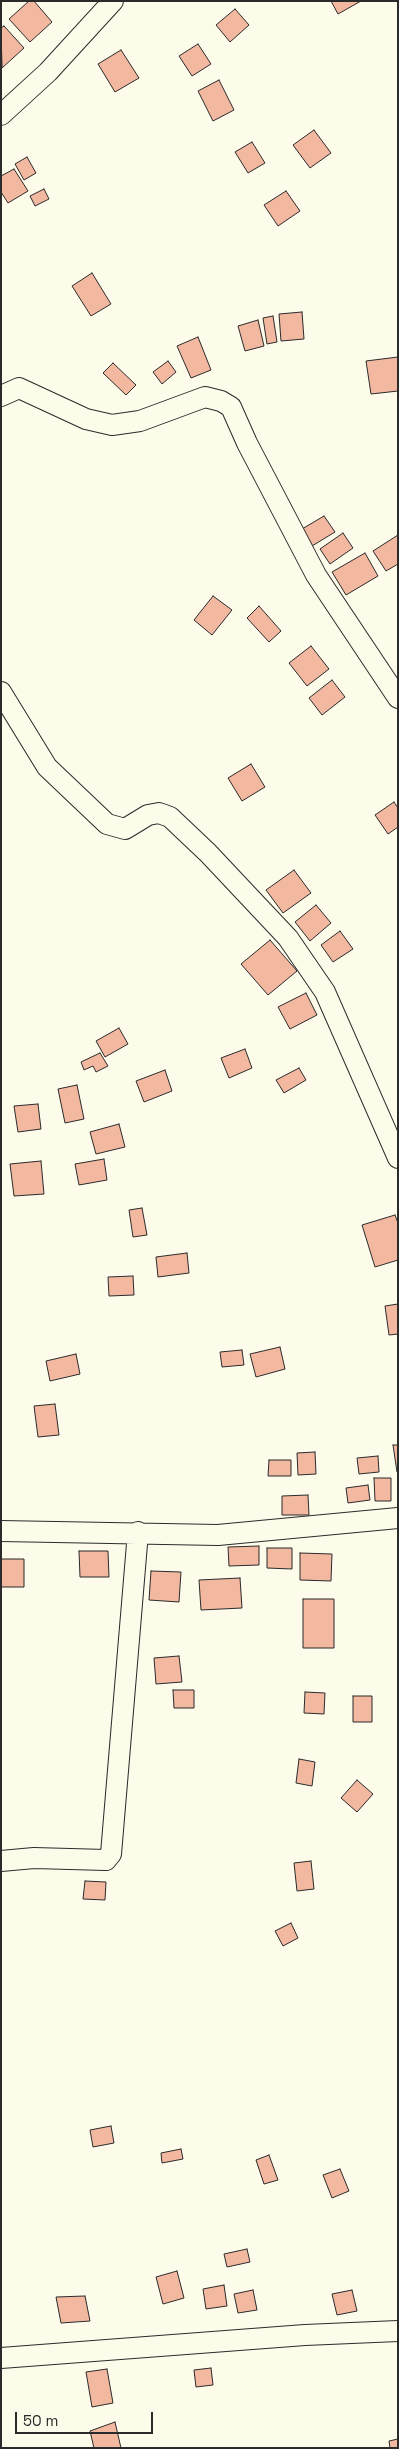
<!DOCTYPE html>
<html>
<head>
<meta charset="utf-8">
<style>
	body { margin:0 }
	#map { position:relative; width:399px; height:2449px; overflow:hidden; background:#fdfbea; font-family:"Space Grotesk",sans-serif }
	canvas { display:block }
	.frame { position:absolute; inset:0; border:2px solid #2b2b2b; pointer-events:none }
	.scale { position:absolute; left:15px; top:2412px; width:138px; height:22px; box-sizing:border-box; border:2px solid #2b2b2b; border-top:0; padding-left:6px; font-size:15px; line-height:18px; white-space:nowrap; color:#2b2b2b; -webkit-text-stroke:4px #fdfbea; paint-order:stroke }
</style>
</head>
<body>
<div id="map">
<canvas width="399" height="2449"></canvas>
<div class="frame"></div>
<div class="scale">50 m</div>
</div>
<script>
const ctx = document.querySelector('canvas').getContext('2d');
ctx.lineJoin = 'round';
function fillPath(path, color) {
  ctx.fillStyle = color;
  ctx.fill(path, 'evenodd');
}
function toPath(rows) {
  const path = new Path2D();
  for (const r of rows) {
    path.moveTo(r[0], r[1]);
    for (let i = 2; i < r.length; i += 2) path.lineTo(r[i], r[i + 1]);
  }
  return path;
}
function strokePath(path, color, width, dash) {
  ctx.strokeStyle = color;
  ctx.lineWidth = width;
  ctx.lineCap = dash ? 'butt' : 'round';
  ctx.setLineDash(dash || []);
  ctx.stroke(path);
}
const building = toPath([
	[29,1,34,1,52,22,30,42,9,19,29,1],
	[331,1,361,1,338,14,331,1],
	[235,9,249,25,230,42,216,25,235,9],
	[4,26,24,48,2,68,1,28,4,26],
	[198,44,211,64,192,76,179,56,198,44],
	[121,50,139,78,115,92,98,64,121,50],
	[219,80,234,110,213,121,198,91,219,80],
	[314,130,331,153,310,168,293,145,314,130],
	[252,142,265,163,248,173,235,152,252,142],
	[27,157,36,173,24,180,15,164,27,157],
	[14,169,28,191,8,203,1,192,1,176,14,169],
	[44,189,49,199,35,206,30,196,44,189],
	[286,191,300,211,278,226,264,205,286,191],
	[92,273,111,304,91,316,72,286,92,273],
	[302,312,304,339,281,341,279,314,302,312],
	[273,316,277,342,267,344,263,318,273,316],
	[258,320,264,346,245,351,238,326,258,320],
	[198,337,211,370,191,378,177,346,198,337],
	[398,357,398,391,371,394,366,361,398,357],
	[168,361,176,372,162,384,153,372,168,361],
	[113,363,136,385,126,395,103,373,113,363],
	[324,516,335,532,312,546,302,529,324,516],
	[343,533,353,548,330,564,320,549,343,533],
	[398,535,398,564,386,571,373,551,398,535],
	[365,553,378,576,346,595,332,572,365,553],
	[213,596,232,610,212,635,194,620,213,596],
	[259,606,281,631,269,642,247,618,259,606],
	[311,646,329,669,307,686,289,663,311,646],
	[332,680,345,697,322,715,309,698,332,680],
	[251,764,265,787,242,801,228,778,251,764],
	[394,802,398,808,398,827,388,834,375,815,394,802],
	[294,870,311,893,283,913,266,890,294,870],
	[316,905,331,923,310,941,295,922,316,905],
	[340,931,353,949,333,962,321,945,340,931],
	[270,940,297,971,268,995,241,964,270,940],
	[306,993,317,1015,290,1029,278,1007,306,993],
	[119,1028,128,1044,105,1057,96,1041,119,1028],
	[245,1049,252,1068,229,1078,221,1058,245,1049],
	[100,1053,108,1066,96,1072,93,1066,84,1070,81,1062,100,1053],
	[299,1068,306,1080,284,1093,276,1080,299,1068],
	[165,1070,172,1091,144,1102,136,1081,165,1070],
	[77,1085,84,1119,65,1123,58,1089,77,1085],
	[38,1104,41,1129,18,1132,14,1106,38,1104],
	[119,1124,125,1147,96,1154,90,1132,119,1124],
	[104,1159,107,1180,79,1185,75,1164,104,1159],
	[41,1161,44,1194,14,1196,10,1164,41,1161],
	[142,1208,147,1235,133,1237,129,1210,142,1208],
	[395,1215,398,1223,398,1260,375,1267,362,1225,395,1215],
	[187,1253,189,1273,158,1277,156,1257,187,1253],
	[133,1276,134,1295,109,1296,108,1277,133,1276],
	[398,1304,398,1334,389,1335,385,1306,398,1304],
	[280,1347,285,1369,256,1377,250,1354,280,1347],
	[242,1350,244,1365,222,1367,220,1352,242,1350],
	[76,1354,80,1374,50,1381,46,1361,76,1354],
	[55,1404,59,1435,38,1437,34,1406,55,1404],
	[393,1445,398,1445,398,1472,397,1472,393,1445],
	[315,1452,316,1474,298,1475,297,1453,315,1452],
	[378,1456,379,1472,359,1474,357,1458,378,1456],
	[269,1460,291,1460,291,1476,268,1476,269,1460],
	[374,1478,391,1478,391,1501,375,1501,374,1478],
	[368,1485,370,1500,348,1503,346,1488,368,1485],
	[308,1495,309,1515,282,1515,282,1496,308,1495],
	[259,1546,259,1565,229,1566,228,1547,259,1546],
	[267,1548,292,1548,292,1569,267,1568,267,1548],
	[79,1551,108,1551,109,1577,80,1577,79,1551],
	[300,1553,332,1554,331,1581,300,1580,300,1553],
	[1,1559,24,1559,24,1587,1,1587,1,1559],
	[151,1571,181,1572,179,1602,149,1600,151,1571],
	[240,1578,242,1608,201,1610,199,1580,240,1578],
	[303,1599,334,1599,334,1648,303,1648,303,1599],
	[179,1656,182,1682,156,1684,154,1658,179,1656],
	[173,1690,194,1690,194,1708,174,1708,173,1690],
	[305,1692,325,1693,324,1714,304,1713,305,1692],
	[353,1696,372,1696,372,1722,353,1722,353,1696],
	[299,1759,315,1762,312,1786,296,1783,299,1759],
	[357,1780,373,1794,357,1812,341,1798,357,1780],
	[311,1861,314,1889,297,1891,294,1863,311,1861],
	[85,1881,106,1882,105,1900,83,1899,85,1881],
	[291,1923,298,1938,283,1946,275,1931,291,1923],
	[111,2126,114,2143,93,2147,90,2130,111,2126],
	[181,2149,183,2159,162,2163,161,2153,181,2149],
	[269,2155,278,2180,264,2184,256,2160,269,2155],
	[340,2169,349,2191,332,2198,323,2175,340,2169],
	[247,2249,250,2262,227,2267,224,2254,247,2249],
	[177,2271,184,2298,163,2304,156,2277,177,2271],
	[224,2285,227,2306,206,2309,203,2289,224,2285],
	[253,2290,257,2310,238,2313,234,2294,253,2290],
	[352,2290,357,2311,337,2315,332,2294,352,2290],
	[85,2296,90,2321,61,2323,56,2297,85,2296],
	[211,2368,213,2385,196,2387,194,2370,211,2368],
	[107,2369,113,2403,92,2407,86,2372,107,2369],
	[115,2422,121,2448,94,2448,90,2431,115,2422],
	[398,2439,398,2448,390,2448,389,2441,398,2439]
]);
const minor = toPath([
	[1,115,48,72,113,1],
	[1,396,19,388,86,419,112,425,140,421,205,397,221,401,231,407,247,443,316,575,398,698],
	[1,692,47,767,107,824,125,829,148,815,159,813,170,817,208,853,288,938,325,992,398,1158],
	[1,1531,218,1535,398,1518],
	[1,1861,34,1858,106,1860,111,1854,138,1532],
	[1,2358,305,2335,398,2331]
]);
fillPath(building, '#f2b8a0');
strokePath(building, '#2b2b2b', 1);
strokePath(minor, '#2b2b2b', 22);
strokePath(minor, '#fdfbea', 20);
</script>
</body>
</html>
